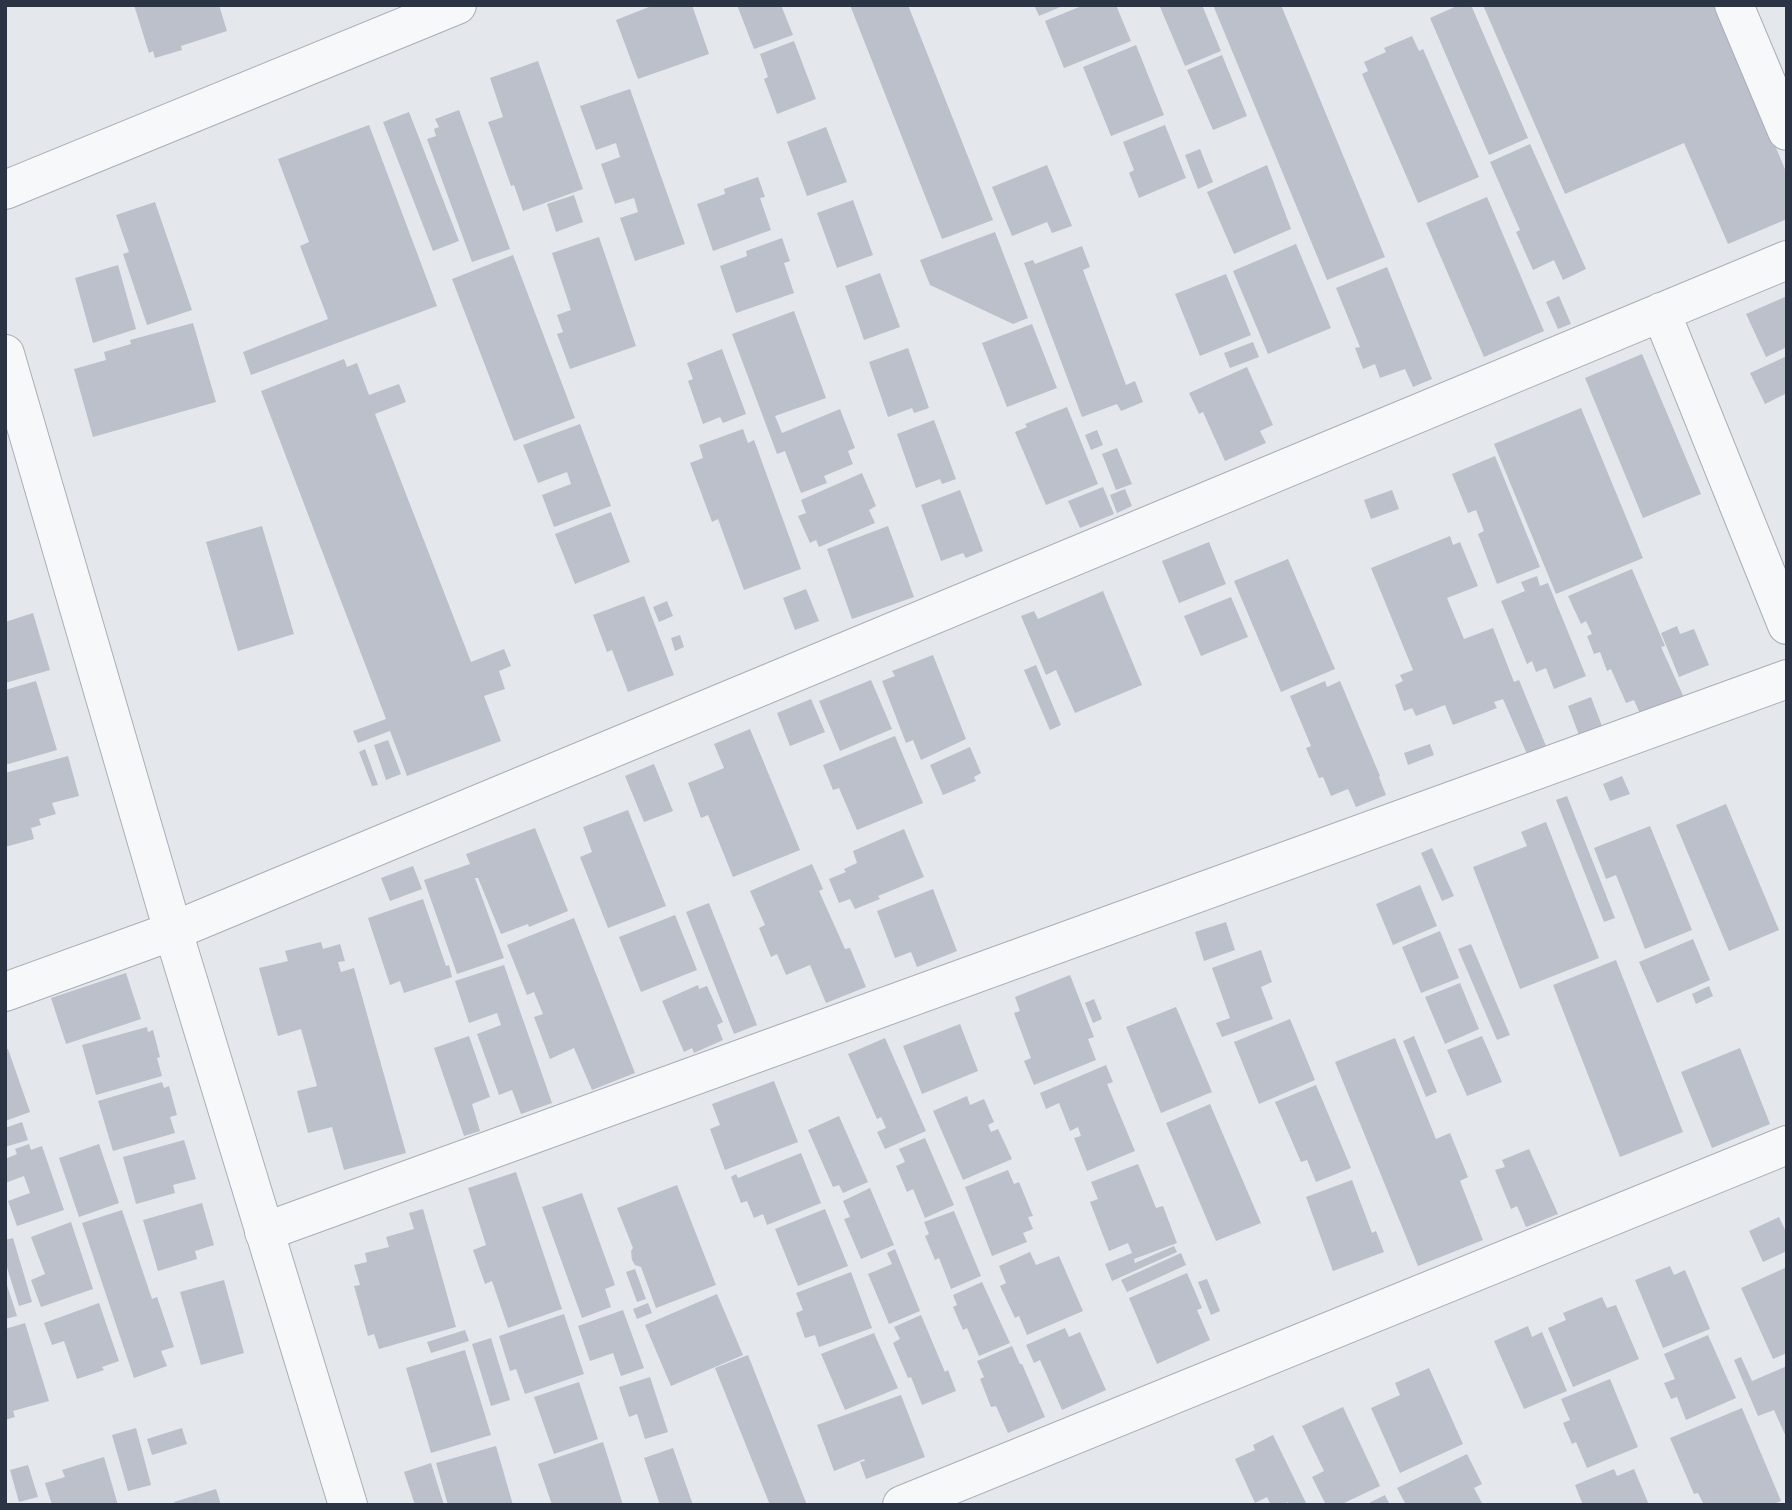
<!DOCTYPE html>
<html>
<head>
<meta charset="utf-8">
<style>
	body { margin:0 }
	#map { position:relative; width:1792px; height:1510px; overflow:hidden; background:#e4e7ec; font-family:Cabin,sans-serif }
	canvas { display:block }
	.frame { position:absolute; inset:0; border:7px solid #2b3445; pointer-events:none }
</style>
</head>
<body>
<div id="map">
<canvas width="1792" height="1510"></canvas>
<div class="frame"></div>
</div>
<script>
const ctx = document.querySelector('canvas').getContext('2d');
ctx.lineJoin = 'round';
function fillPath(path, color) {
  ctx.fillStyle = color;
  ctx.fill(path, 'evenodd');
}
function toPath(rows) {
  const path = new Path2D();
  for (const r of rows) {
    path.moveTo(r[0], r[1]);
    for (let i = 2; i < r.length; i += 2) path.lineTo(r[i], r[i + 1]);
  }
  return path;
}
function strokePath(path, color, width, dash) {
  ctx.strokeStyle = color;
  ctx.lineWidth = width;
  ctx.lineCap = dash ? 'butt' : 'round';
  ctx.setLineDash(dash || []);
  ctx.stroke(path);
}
const building = toPath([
	[134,5,219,5,227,31,181,46,182,50,155,58,153,51,149,53],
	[654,5,692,5,709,54,638,79,616,20],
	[737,5,781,5,793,35,754,49],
	[850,5,908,5,993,220,942,239],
	[1034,5,1065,5,1039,16],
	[1084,5,1116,5,1131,41,1064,68,1045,21],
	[1164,5,1202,5,1221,51,1185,66,1160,7],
	[1213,5,1281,5,1385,257,1327,280],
	[1459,5,1471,5,1528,138,1489,155,1430,18],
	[1483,5,1716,5,1787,174,1787,219,1728,244,1684,143,1565,194],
	[1412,36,1419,51,1423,49,1479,177,1418,203,1362,74,1368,71,1364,62,1386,52,1384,48],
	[794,41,816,99,777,114,764,79,768,77,760,54],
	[1136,45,1164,115,1111,136,1083,67],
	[1222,55,1247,116,1213,130,1187,70],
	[538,61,583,189,523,211,514,185,511,186,488,122,503,117,490,78],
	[630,89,685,244,635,261,620,218,638,212,634,198,615,204,601,164,620,157,616,143,596,150,580,106],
	[459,110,510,249,472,262,427,139,436,136,434,129,439,127,435,119],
	[409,112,459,241,433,251,383,122],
	[369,125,437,306,251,375,243,352,328,319,300,246,309,242,278,159],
	[1165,125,1186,178,1139,198,1129,173,1134,170,1123,142],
	[826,127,847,182,807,196,787,142],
	[1530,144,1586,269,1563,280,1554,260,1533,270,1516,232,1520,230,1490,162],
	[1200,149,1213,182,1198,189,1185,155],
	[1047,165,1072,226,1052,233,1047,222,1012,236,992,187],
	[1267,165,1291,229,1234,254,1207,192],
	[758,177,765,197,760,198,771,230,713,251,697,204,725,194,724,189],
	[574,195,583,222,556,232,547,204],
	[1487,197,1544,331,1484,357,1426,223],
	[853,200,873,255,837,268,817,213],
	[155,202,192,310,147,325,123,254,129,252,116,215],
	[995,232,1028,318,1013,324,930,285,920,260],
	[599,237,636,346,570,369,557,334,563,332,557,315,571,310,552,253],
	[782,238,790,261,784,263,794,293,736,313,720,266,747,256,746,251],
	[1296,244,1331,328,1268,354,1233,271],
	[1082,246,1090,267,1083,270,1126,385,1135,381,1143,402,1121,411,1117,404,1082,417,1024,263,1033,260,1035,264],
	[513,255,575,418,514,441,452,279],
	[118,265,136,329,93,343,75,278],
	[1387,267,1432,379,1413,387,1405,369,1380,378,1375,364,1363,369,1355,348,1360,347,1336,288],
	[880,273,900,327,864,340,845,286],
	[1226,274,1251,335,1200,356,1175,294],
	[1559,296,1571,324,1558,329,1546,302],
	[1787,296,1787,347,1766,357,1746,314],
	[794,311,826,398,775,416,782,433,840,409,855,448,848,451,853,464,824,476,827,483,801,493,785,451,777,454,732,334],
	[193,323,216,402,93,437,74,369,106,360,104,352,131,344,130,340],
	[1032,324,1057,388,1007,407,982,343],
	[1253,342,1259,357,1230,368,1224,353],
	[908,348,929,408,914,413,912,408,888,417,869,362],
	[722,349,746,414,723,423,720,417,703,424,688,381,693,379,687,363],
	[1642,354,1701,494,1643,518,1585,378],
	[1787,356,1787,393,1765,404,1750,373],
	[344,359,347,367,357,363,369,395,399,384,406,402,375,414,471,662,504,649,511,666,499,671,505,689,484,696,501,741,407,776,390,731,358,743,353,731,386,719,261,391],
	[1247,367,1273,425,1260,431,1266,443,1225,461,1203,412,1199,414,1189,393],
	[1067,407,1098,484,1046,505,1015,432,1027,427,1025,424],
	[1581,408,1643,558,1556,594,1494,444],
	[934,420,956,479,942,484,940,479,916,488,897,434],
	[580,424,611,506,554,527,542,495,571,484,567,472,538,483,523,445],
	[743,429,748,443,754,440,801,569,744,590,718,519,712,522,690,463,703,458,699,445],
	[1097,430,1103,445,1091,450,1085,435],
	[1117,448,1132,484,1116,490,1102,454],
	[1495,456,1540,567,1497,584,1478,534,1484,531,1476,510,1468,513,1452,474],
	[862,473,876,506,869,510,875,523,819,547,816,540,810,543,798,516,806,513,801,500],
	[1103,487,1114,514,1080,528,1068,501],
	[1125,489,1132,506,1117,513,1110,495],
	[960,490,983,551,966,558,963,553,941,561,921,505],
	[1392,490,1399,509,1371,519,1364,500],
	[611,512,630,562,575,584,555,534],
	[262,526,294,634,238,651,206,542],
	[888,526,914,597,852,619,827,549],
	[1450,536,1453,545,1460,542,1478,586,1447,598,1464,639,1493,628,1514,682,1519,680,1546,746,1527,754,1503,699,1494,702,1497,708,1453,725,1445,705,1416,716,1412,708,1404,711,1395,685,1403,681,1400,675,1413,670,1371,568],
	[1209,542,1226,584,1179,603,1162,561],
	[1288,559,1335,669,1281,692,1234,581],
	[1632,569,1665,646,1661,647,1686,702,1642,718,1634,700,1626,703,1611,669,1607,671,1600,652,1594,654,1587,636,1592,634,1586,621,1581,624,1568,596],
	[1537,576,1540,586,1548,583,1586,676,1554,689,1546,668,1536,672,1532,661,1527,664,1501,601,1525,591,1521,582],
	[806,589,819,621,795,630,783,598],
	[1103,591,1142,685,1075,713,1056,670,1046,675,1021,616,1034,611,1038,619],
	[644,596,674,675,628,692,612,650,607,652,593,615],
	[1231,597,1248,637,1201,656,1184,616],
	[667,601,673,616,659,622,653,607],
	[33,613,50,670,5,683,5,622],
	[1677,626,1680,634,1694,629,1709,665,1679,677,1661,633],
	[680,635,684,647,675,651,671,638],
	[933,655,966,739,921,760,913,740,906,743,882,681,895,676,892,671],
	[1036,665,1061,725,1050,730,1024,670],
	[871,680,892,729,840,751,819,701],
	[36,681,57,750,5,765,5,690],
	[1325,681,1327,687,1340,681,1380,776,1379,777,1386,795,1356,807,1348,789,1331,796,1323,777,1319,778,1306,748,1311,746,1290,696],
	[1591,697,1602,726,1579,735,1568,706],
	[811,699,825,732,790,746,777,713],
	[750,729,800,850,733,877,708,815,701,818,688,783,724,768,714,744],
	[895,736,923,803,857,830,839,788,833,790,823,765],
	[388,740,401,774,386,780,374,745],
	[1430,744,1434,755,1408,765,1404,753],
	[970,747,981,773,974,777,976,781,943,795,930,765],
	[365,749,378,785,372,786,359,752],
	[68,756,79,796,52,803,56,814,39,819,41,825,31,828,34,839,5,847,5,773],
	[654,764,673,811,644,822,625,776],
	[1622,776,1630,794,1610,801,1603,784],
	[1567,796,1615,918,1604,922,1556,800],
	[1726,804,1779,930,1729,951,1676,825],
	[628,810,666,906,608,928,580,857,592,852,583,827],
	[1546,822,1599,958,1520,989,1473,867,1527,846,1521,832],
	[1650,826,1692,930,1645,949,1616,875,1606,879,1594,848],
	[535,828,568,911,529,927,528,924,501,934,478,878,475,878,504,958,457,974,424,880,470,864,466,854],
	[904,829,924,877,878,896,880,899,855,909,850,899,839,903,829,879,846,872,844,869,857,863,853,851],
	[1432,848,1454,896,1442,901,1421,853],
	[812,864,823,889,819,891,845,949,850,948,866,987,826,1003,810,965,786,975,777,954,771,957,759,928,765,925,750,891],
	[413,866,422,889,390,901,381,878],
	[1420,885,1437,926,1393,945,1376,904],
	[933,889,957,951,917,967,911,952,895,958,877,911],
	[423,899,446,966,449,965,452,977,404,993,400,981,390,985,368,918],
	[709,903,757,1025,734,1034,686,912],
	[675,915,697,970,641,992,619,937],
	[574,918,635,1073,592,1090,574,1048,550,1059,534,1017,543,1014,534,992,527,995,507,945],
	[1226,922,1235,950,1204,961,1195,932],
	[1440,931,1459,978,1421,993,1402,947],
	[1693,939,1710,980,1657,1003,1639,962],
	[321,942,323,949,340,944,345,961,338,962,341,972,354,968,406,1153,344,1170,332,1127,308,1133,297,1091,317,1086,301,1029,278,1036,259,968,288,961,285,951],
	[1471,944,1510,1035,1497,1040,1458,949],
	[1261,950,1272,982,1261,987,1273,1019,1222,1037,1216,1023,1230,1018,1212,968],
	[1616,960,1683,1132,1620,1157,1553,985],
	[504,965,552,1103,521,1114,512,1090,499,1095,477,1034,501,1025,497,1013,469,1023,455,981],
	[126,973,141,1019,66,1044,51,998],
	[1070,975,1094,1037,1088,1039,1096,1060,1034,1085,1024,1061,1031,1058,1014,1013,1020,1011,1015,997],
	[1460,983,1479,1029,1445,1044,1425,997],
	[698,985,699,989,707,986,723,1022,717,1025,723,1040,694,1053,692,1048,684,1052,662,1001],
	[1709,986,1713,996,1696,1004,1692,994],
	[1094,999,1102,1019,1093,1023,1085,1003],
	[1176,1007,1212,1092,1161,1113,1126,1027],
	[1290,1019,1315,1080,1259,1104,1234,1042],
	[960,1024,978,1071,922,1094,903,1046],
	[147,1027,148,1032,153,1030,160,1057,157,1058,162,1076,96,1095,82,1045],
	[469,1036,490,1097,472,1104,480,1131,464,1136,434,1048],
	[1414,1036,1437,1092,1426,1097,1403,1041],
	[1482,1036,1502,1082,1467,1096,1447,1050],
	[885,1038,926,1131,885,1149,877,1132,886,1128,881,1117,877,1119,848,1054],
	[1395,1038,1436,1139,1450,1133,1468,1177,1460,1181,1483,1240,1418,1266,1335,1062],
	[1740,1048,1770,1124,1712,1148,1681,1072],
	[8,1049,30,1112,5,1121,5,1050],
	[1106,1065,1113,1082,1107,1084,1135,1151,1087,1171,1074,1138,1081,1136,1078,1127,1070,1131,1059,1103,1046,1109,1040,1093],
	[774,1081,798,1142,725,1170,710,1129,720,1125,712,1104],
	[162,1082,164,1088,169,1086,177,1115,170,1117,175,1133,113,1151,98,1101],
	[1316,1085,1351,1168,1316,1182,1307,1160,1301,1162,1275,1102],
	[967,1096,970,1105,984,1099,994,1122,988,1125,991,1132,998,1129,1012,1159,963,1180,933,1111],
	[1210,1104,1261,1223,1216,1241,1166,1123],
	[839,1116,868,1182,843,1193,839,1185,833,1187,808,1130],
	[22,1122,28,1140,5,1147,5,1128],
	[925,1138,954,1205,925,1218,913,1189,907,1192,896,1166,905,1162,899,1149],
	[184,1140,196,1179,173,1185,175,1193,136,1204,123,1157],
	[29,1144,31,1150,42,1146,64,1210,17,1226,8,1201,30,1193,24,1176,5,1183,5,1159,17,1154,15,1149],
	[99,1144,119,1203,79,1217,59,1158],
	[1529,1149,1558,1214,1526,1227,1517,1206,1511,1209,1495,1170,1505,1167,1502,1160],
	[801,1153,821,1203,767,1225,763,1214,754,1218,747,1201,741,1203,731,1177,736,1174,738,1178],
	[1138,1164,1156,1208,1163,1206,1177,1243,1134,1259,1135,1263,1174,1246,1177,1252,1112,1281,1105,1264,1132,1253,1128,1243,1109,1251,1090,1202,1098,1199,1091,1182],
	[1008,1170,1014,1184,1019,1182,1033,1216,1028,1217,1033,1229,1023,1233,1027,1242,992,1256,965,1187],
	[516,1172,562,1309,508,1328,492,1281,485,1284,473,1250,486,1245,468,1188],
	[1352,1180,1372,1233,1376,1231,1384,1252,1333,1271,1306,1197],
	[677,1185,716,1285,656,1308,641,1267,635,1265,632,1260,631,1251,633,1248,617,1208],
	[870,1188,894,1245,861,1259,844,1219,850,1217,843,1201],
	[582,1193,615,1285,605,1289,611,1307,582,1318,542,1207],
	[202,1203,214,1245,195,1251,197,1259,158,1271,143,1220],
	[423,1209,456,1327,379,1349,374,1334,368,1336,354,1286,360,1285,354,1265,367,1262,365,1253,389,1247,386,1237,414,1229,409,1213],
	[825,1209,848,1266,798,1286,775,1229],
	[122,1210,152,1299,157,1297,174,1347,161,1351,167,1366,134,1378,82,1223],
	[954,1211,981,1276,951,1289,939,1258,935,1260,925,1236,929,1234,924,1222],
	[1779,1217,1787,1234,1787,1251,1763,1262,1749,1231],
	[71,1222,93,1289,41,1307,31,1280,45,1274,31,1237],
	[13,1238,32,1302,19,1306,5,1261,5,1240],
	[895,1249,920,1311,889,1324,868,1274,892,1264,887,1253],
	[1030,1252,1036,1265,1059,1256,1083,1311,1027,1335,1019,1316,1015,1318,1000,1286,1006,1283,999,1266],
	[1181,1253,1186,1265,1127,1292,1121,1280],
	[1670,1266,1674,1275,1685,1270,1710,1329,1663,1348,1635,1280],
	[1787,1267,1787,1353,1773,1359,1741,1288],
	[635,1269,646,1299,637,1302,626,1272],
	[851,1272,872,1328,819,1347,815,1335,805,1338,796,1313,803,1310,796,1293],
	[1187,1273,1202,1308,1197,1310,1210,1340,1157,1364,1129,1298],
	[5,1279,17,1316,5,1319],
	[1207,1279,1220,1311,1211,1315,1198,1282],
	[224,1280,244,1353,201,1365,180,1292],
	[982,1282,1010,1343,979,1356,967,1328,963,1330,953,1307,957,1305,953,1295],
	[717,1294,743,1355,671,1386,645,1325],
	[1602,1297,1607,1308,1616,1305,1639,1359,1573,1387,1548,1328,1566,1320,1563,1313],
	[99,1303,119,1361,102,1367,104,1370,77,1379,64,1341,52,1345,44,1323],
	[648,1303,652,1313,637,1319,633,1309],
	[623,1310,644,1368,621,1376,613,1353,590,1361,578,1326],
	[564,1314,584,1374,525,1394,516,1369,510,1371,499,1336],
	[921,1315,945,1372,948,1370,956,1391,922,1405,911,1377,908,1378,893,1343,900,1339,894,1327],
	[25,1323,49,1401,13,1411,15,1417,5,1420,5,1329],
	[1528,1326,1532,1337,1542,1332,1567,1391,1524,1409,1494,1341],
	[1065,1328,1069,1337,1080,1332,1106,1390,1062,1410,1040,1360,1034,1363,1026,1345],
	[465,1330,469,1341,431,1353,427,1342],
	[874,1333,898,1388,845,1410,821,1354],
	[1708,1335,1736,1398,1686,1420,1677,1397,1671,1399,1664,1383,1675,1379,1664,1354],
	[491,1338,510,1400,491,1406,472,1344],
	[1012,1346,1020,1364,1022,1364,1045,1417,1008,1433,996,1406,991,1407,980,1379,984,1377,977,1361],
	[465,1350,491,1435,431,1453,406,1368],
	[748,1355,807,1505,770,1505,715,1368],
	[1741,1357,1752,1381,1787,1366,1787,1439,1774,1410,1758,1416,1734,1360],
	[1429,1368,1463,1444,1400,1473,1371,1408,1400,1395,1395,1383],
	[650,1377,668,1432,645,1439,637,1414,629,1417,619,1387],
	[1610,1379,1638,1447,1587,1468,1576,1442,1572,1444,1563,1423,1570,1420,1561,1399],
	[579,1382,598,1439,554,1454,534,1397],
	[901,1395,925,1457,866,1479,860,1462,865,1461,864,1459,834,1471,817,1425],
	[1343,1407,1380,1486,1340,1505,1326,1505,1312,1477,1324,1471,1302,1426],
	[1742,1408,1781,1501,1771,1505,1704,1505,1698,1493,1694,1494,1670,1438],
	[136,1428,151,1485,128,1491,112,1435],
	[182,1428,187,1444,152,1455,147,1439],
	[1273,1435,1307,1505,1289,1505,1288,1502,1282,1505,1271,1505,1267,1497,1255,1503,1235,1459,1255,1450,1253,1445],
	[603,1442,623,1505,552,1505,538,1464],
	[496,1446,513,1505,448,1505,436,1463],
	[673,1448,693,1505,660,1505,644,1458],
	[1467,1454,1482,1484,1474,1488,1483,1505,1406,1505,1397,1488],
	[104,1457,118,1505,52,1505,45,1483,65,1477,62,1470],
	[431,1463,444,1505,415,1505,404,1472],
	[28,1465,38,1497,19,1502,10,1470],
	[1614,1469,1617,1476,1634,1469,1649,1505,1583,1505,1575,1485],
	[216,1489,221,1505,175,1505,174,1502],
	[1385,1495,1390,1505,1365,1505]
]);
const minor = toPath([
	[1734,5,1787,131],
	[1661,312,1787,625],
	[5,992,173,931,1787,260],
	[264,1232,1787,679],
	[902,1505,1787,1145]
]);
const tertiary = toPath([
	[5,190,457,5],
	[5,354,173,931,348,1505]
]);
fillPath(building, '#bbc0ca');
strokePath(minor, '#a9aeb7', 40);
strokePath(tertiary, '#a9aeb7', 40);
strokePath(minor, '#f7f8fa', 38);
strokePath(tertiary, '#f7f8fa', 38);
</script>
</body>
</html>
